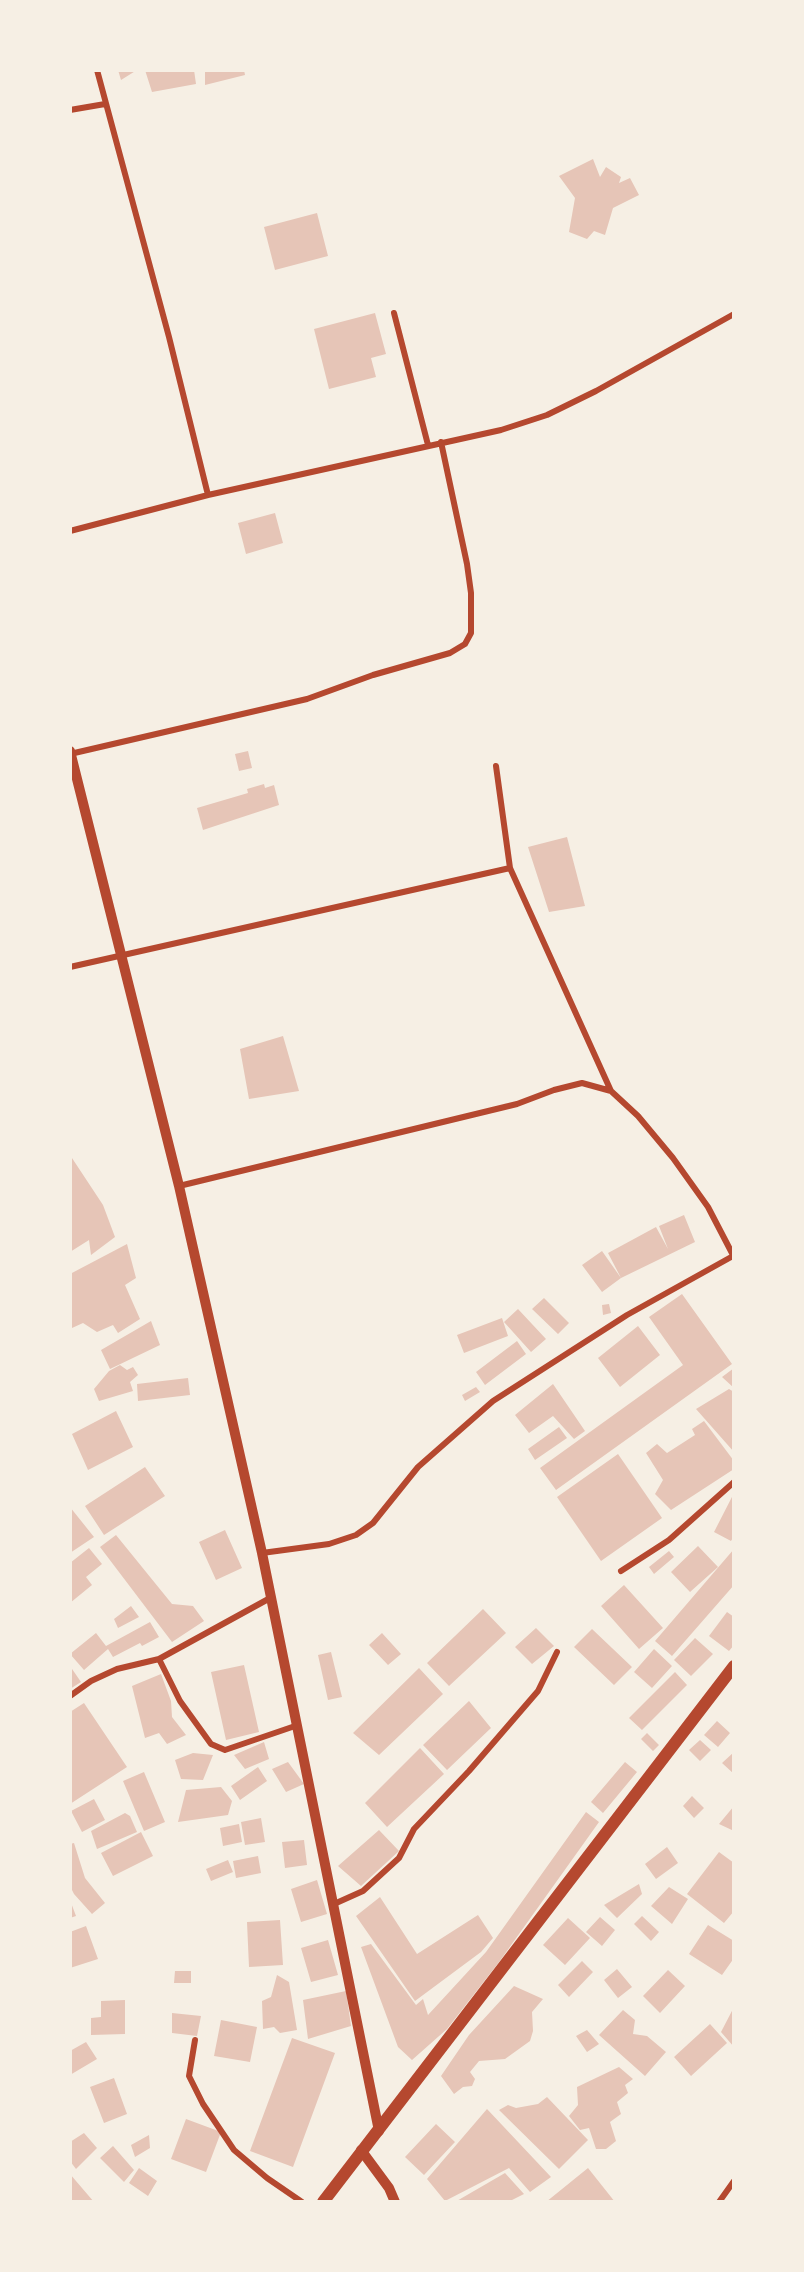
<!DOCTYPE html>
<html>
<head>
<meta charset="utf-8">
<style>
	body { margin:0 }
	#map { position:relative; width:804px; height:2272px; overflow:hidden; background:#f6efe4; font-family:Barlow,sans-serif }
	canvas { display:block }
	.frame { position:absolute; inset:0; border:72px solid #f6efe4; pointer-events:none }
</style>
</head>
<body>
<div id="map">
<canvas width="804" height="2272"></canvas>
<div class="frame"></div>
</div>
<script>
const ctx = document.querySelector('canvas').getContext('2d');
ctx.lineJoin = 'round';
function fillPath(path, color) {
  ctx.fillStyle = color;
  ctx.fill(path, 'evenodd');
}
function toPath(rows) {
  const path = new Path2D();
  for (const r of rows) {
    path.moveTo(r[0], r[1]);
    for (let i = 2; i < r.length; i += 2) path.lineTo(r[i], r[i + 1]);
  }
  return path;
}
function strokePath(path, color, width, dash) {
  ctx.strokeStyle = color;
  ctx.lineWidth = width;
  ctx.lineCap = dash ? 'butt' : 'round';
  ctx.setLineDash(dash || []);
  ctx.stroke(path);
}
const building = toPath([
	[118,70,137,70,121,80],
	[145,70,194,70,196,84,152,92],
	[205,70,244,70,245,75,205,85],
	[593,159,600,177,606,167,621,177,619,183,630,178,639,195,613,208,605,235,594,231,587,239,569,232,575,198,559,176],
	[317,213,328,256,275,270,264,227],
	[375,313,386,354,371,358,376,377,329,389,314,329],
	[275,513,283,543,246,554,238,523],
	[248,751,252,768,239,771,235,754],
	[264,784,265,788,274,785,279,805,203,830,197,808,248,793,247,789],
	[567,837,585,906,549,912,528,847],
	[283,1036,299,1091,249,1099,240,1049],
	[70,1155,103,1205,115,1237,91,1255,89,1240,70,1252],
	[684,1215,695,1242,621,1278,608,1253,656,1227,668,1249,659,1226],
	[127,1244,136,1278,125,1285,140,1319,118,1333,113,1325,97,1332,83,1323,72,1328,70,1274],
	[602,1251,621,1278,602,1292,582,1265],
	[682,1294,732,1364,556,1490,540,1468,683,1365,649,1317],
	[544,1298,569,1323,558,1334,532,1309],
	[609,1304,611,1313,603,1315,602,1305],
	[518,1309,546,1339,531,1352,504,1322],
	[502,1318,508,1336,464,1353,457,1335],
	[151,1321,160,1345,110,1369,101,1350],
	[638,1326,660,1355,620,1387,598,1358],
	[517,1341,526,1354,485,1385,476,1372],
	[120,1365,127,1370,133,1367,138,1375,130,1382,133,1391,99,1401,94,1389,109,1371],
	[734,1368,734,1388,722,1377],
	[188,1378,190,1395,138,1401,137,1384],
	[553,1384,585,1431,574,1439,553,1416,529,1433,515,1415],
	[476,1387,480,1392,465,1401,462,1395],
	[729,1389,734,1392,734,1452,696,1409],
	[116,1411,133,1447,88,1470,72,1434],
	[704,1421,734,1461,734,1469,671,1510,655,1494,663,1480,646,1453,657,1444,667,1453,695,1435,692,1429],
	[559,1427,567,1438,535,1460,528,1449],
	[618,1454,662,1518,601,1561,557,1497],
	[145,1467,165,1496,104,1535,85,1506],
	[734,1493,734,1536,731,1541,714,1532],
	[70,1507,94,1537,70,1553],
	[225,1530,242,1568,216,1580,199,1542],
	[116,1535,172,1604,193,1606,204,1621,172,1642,100,1547],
	[698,1546,718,1567,690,1592,671,1572],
	[89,1548,102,1564,86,1577,92,1585,70,1603,70,1563],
	[734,1549,734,1585,672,1656,655,1641],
	[669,1551,674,1557,654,1574,649,1567],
	[624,1585,663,1628,639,1649,601,1606],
	[131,1606,139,1617,118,1628,114,1619],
	[483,1609,506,1633,449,1686,427,1663],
	[727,1612,734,1617,734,1645,729,1651,709,1636],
	[150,1622,159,1637,142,1646,140,1643,113,1657,108,1649,84,1670,70,1654,96,1633,106,1646],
	[536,1628,554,1646,532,1664,515,1647],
	[592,1629,632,1667,614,1685,574,1647],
	[382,1633,401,1654,388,1665,369,1645],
	[695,1638,713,1654,691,1676,674,1660],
	[654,1649,672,1666,652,1688,634,1672],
	[331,1652,342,1697,328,1700,318,1655],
	[244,1665,259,1732,226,1740,211,1672],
	[70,1666,81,1682,70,1689],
	[419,1668,443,1694,379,1755,353,1733],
	[675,1672,687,1685,642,1730,629,1718],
	[161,1674,171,1701,172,1717,186,1735,167,1744,159,1733,145,1738,132,1686],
	[469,1701,491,1728,447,1770,423,1745],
	[84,1703,127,1767,70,1804,70,1712],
	[717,1721,730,1733,718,1747,704,1735],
	[647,1733,659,1745,653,1751,641,1739],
	[700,1740,711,1750,700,1761,689,1750],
	[264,1742,269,1759,245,1769,234,1755],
	[420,1748,444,1774,387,1827,365,1803],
	[734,1752,734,1774,722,1763],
	[193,1753,213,1755,203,1780,181,1779,175,1760],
	[288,1762,304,1784,286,1792,272,1769],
	[625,1762,637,1772,603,1813,591,1802],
	[258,1767,267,1781,240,1800,231,1786],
	[144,1772,165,1822,144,1831,123,1781],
	[221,1787,232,1801,228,1815,178,1822,186,1790],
	[692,1796,704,1808,694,1818,683,1806],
	[94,1799,105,1820,82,1832,71,1811],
	[734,1806,734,1831,719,1824],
	[586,1812,599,1822,499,1962,447,2029,412,2060,398,2047,361,1947,371,1944,416,2005,423,1999,428,2015,486,1952],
	[125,1813,130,1816,137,1832,97,1849,91,1831],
	[261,1818,265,1842,245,1845,241,1822],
	[239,1824,242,1842,223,1846,220,1828],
	[379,1830,399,1851,361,1886,338,1866],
	[141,1832,153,1856,113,1876,101,1853],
	[304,1840,307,1865,285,1868,282,1842],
	[74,1843,85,1878,105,1903,92,1914,74,1894,70,1886,70,1844],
	[667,1847,678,1863,656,1879,645,1864],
	[719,1852,734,1863,734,1911,724,1923,687,1894],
	[258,1856,261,1873,236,1878,233,1861],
	[228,1860,233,1872,211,1881,206,1869],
	[317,1880,327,1914,301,1922,291,1889],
	[639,1884,642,1894,617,1918,604,1905],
	[669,1887,688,1899,672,1924,651,1906],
	[380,1897,417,1954,478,1915,493,1938,481,1952,415,2001,356,1916],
	[70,1900,76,1916,70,1918],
	[642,1916,659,1932,651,1941,634,1924],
	[600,1917,615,1930,602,1946,586,1932],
	[568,1918,590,1938,565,1965,543,1945],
	[280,1920,283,1965,249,1967,247,1922],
	[708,1925,734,1941,734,1958,722,1975,689,1954],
	[86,1926,98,1959,70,1968,70,1932],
	[328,1940,338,1975,311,1982,301,1948],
	[582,1961,593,1972,569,1997,558,1985],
	[617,1969,632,1987,618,1998,604,1980],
	[668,1970,685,1986,660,2013,643,1996],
	[175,1971,191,1971,191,1983,174,1983],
	[277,1975,289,1982,297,2030,280,2033,274,2027,263,2029,262,2001,271,1997],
	[514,1986,543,1999,532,2012,533,2031,530,2041,505,2059,479,2061,470,2072,475,2079,472,2086,463,2087,454,2094,441,2076,469,2035],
	[346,1991,351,2026,308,2039,303,2000],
	[125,2000,125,2034,91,2035,91,2018,101,2017,101,2001],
	[734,2007,734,2047,721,2032],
	[623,2010,635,2020,633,2034,647,2036,666,2052,645,2076,599,2035],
	[172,2013,201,2016,197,2036,172,2033],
	[221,2020,257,2027,250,2062,214,2056],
	[710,2024,727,2043,691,2076,674,2057],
	[587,2030,599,2044,587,2052,576,2036],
	[292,2038,335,2053,293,2167,250,2151],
	[86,2042,97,2059,70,2075,70,2051],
	[619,2067,633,2079,625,2085,628,2093,617,2102,621,2114,610,2122,616,2141,606,2149,596,2149,589,2128,580,2130,569,2116,578,2105,577,2087],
	[114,2078,127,2114,104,2123,90,2087],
	[547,2097,588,2140,559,2169,499,2110,508,2105,516,2108,538,2104],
	[487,2109,551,2177,530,2192,509,2168,445,2201,427,2179],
	[186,2119,221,2132,206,2172,171,2159],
	[436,2124,455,2142,424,2175,405,2157],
	[84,2133,97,2148,76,2169,70,2161,70,2142],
	[149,2135,150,2148,135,2157,131,2145],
	[113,2146,134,2170,124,2182,100,2158],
	[139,2168,157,2181,148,2196,129,2183],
	[588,2168,615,2202,546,2202],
	[505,2173,524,2194,508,2202,455,2202],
	[70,2174,94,2202,70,2202]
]);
const minor = toPath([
	[97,70,169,337,208,495],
	[70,110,105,104],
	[394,313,428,445],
	[70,531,208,495,501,430,547,415,596,391,734,314],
	[70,754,307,699,373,675,450,653,465,644,471,633,471,593,467,564,441,442],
	[496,766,510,868,611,1091],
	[70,967,510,868],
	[179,1186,517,1104,554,1090,582,1083,611,1091,638,1116,673,1158,708,1207,734,1257],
	[262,1553,329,1544,356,1535,373,1523,418,1467,493,1401,627,1315,733,1256],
	[621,1571,669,1540,734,1482],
	[159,1659,180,1701,211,1744,225,1750,298,1725],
	[70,1696,91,1681,117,1669,159,1659,272,1597],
	[334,1904,363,1891,399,1858,414,1829,469,1771,538,1691,557,1652],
	[195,2040,189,2076,203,2104,234,2150,267,2178,302,2202],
	[719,2202,734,2181]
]);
const tertiary = toPath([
	[70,751,179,1186,262,1553,379,2131],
	[361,2150,389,2188,395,2202]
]);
const primary = toPath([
	[323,2202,734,1666]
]);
fillPath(building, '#e6c5b7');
strokePath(minor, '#b5482f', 6);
strokePath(tertiary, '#b5482f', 10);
strokePath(primary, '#b5482f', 12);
</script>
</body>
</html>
